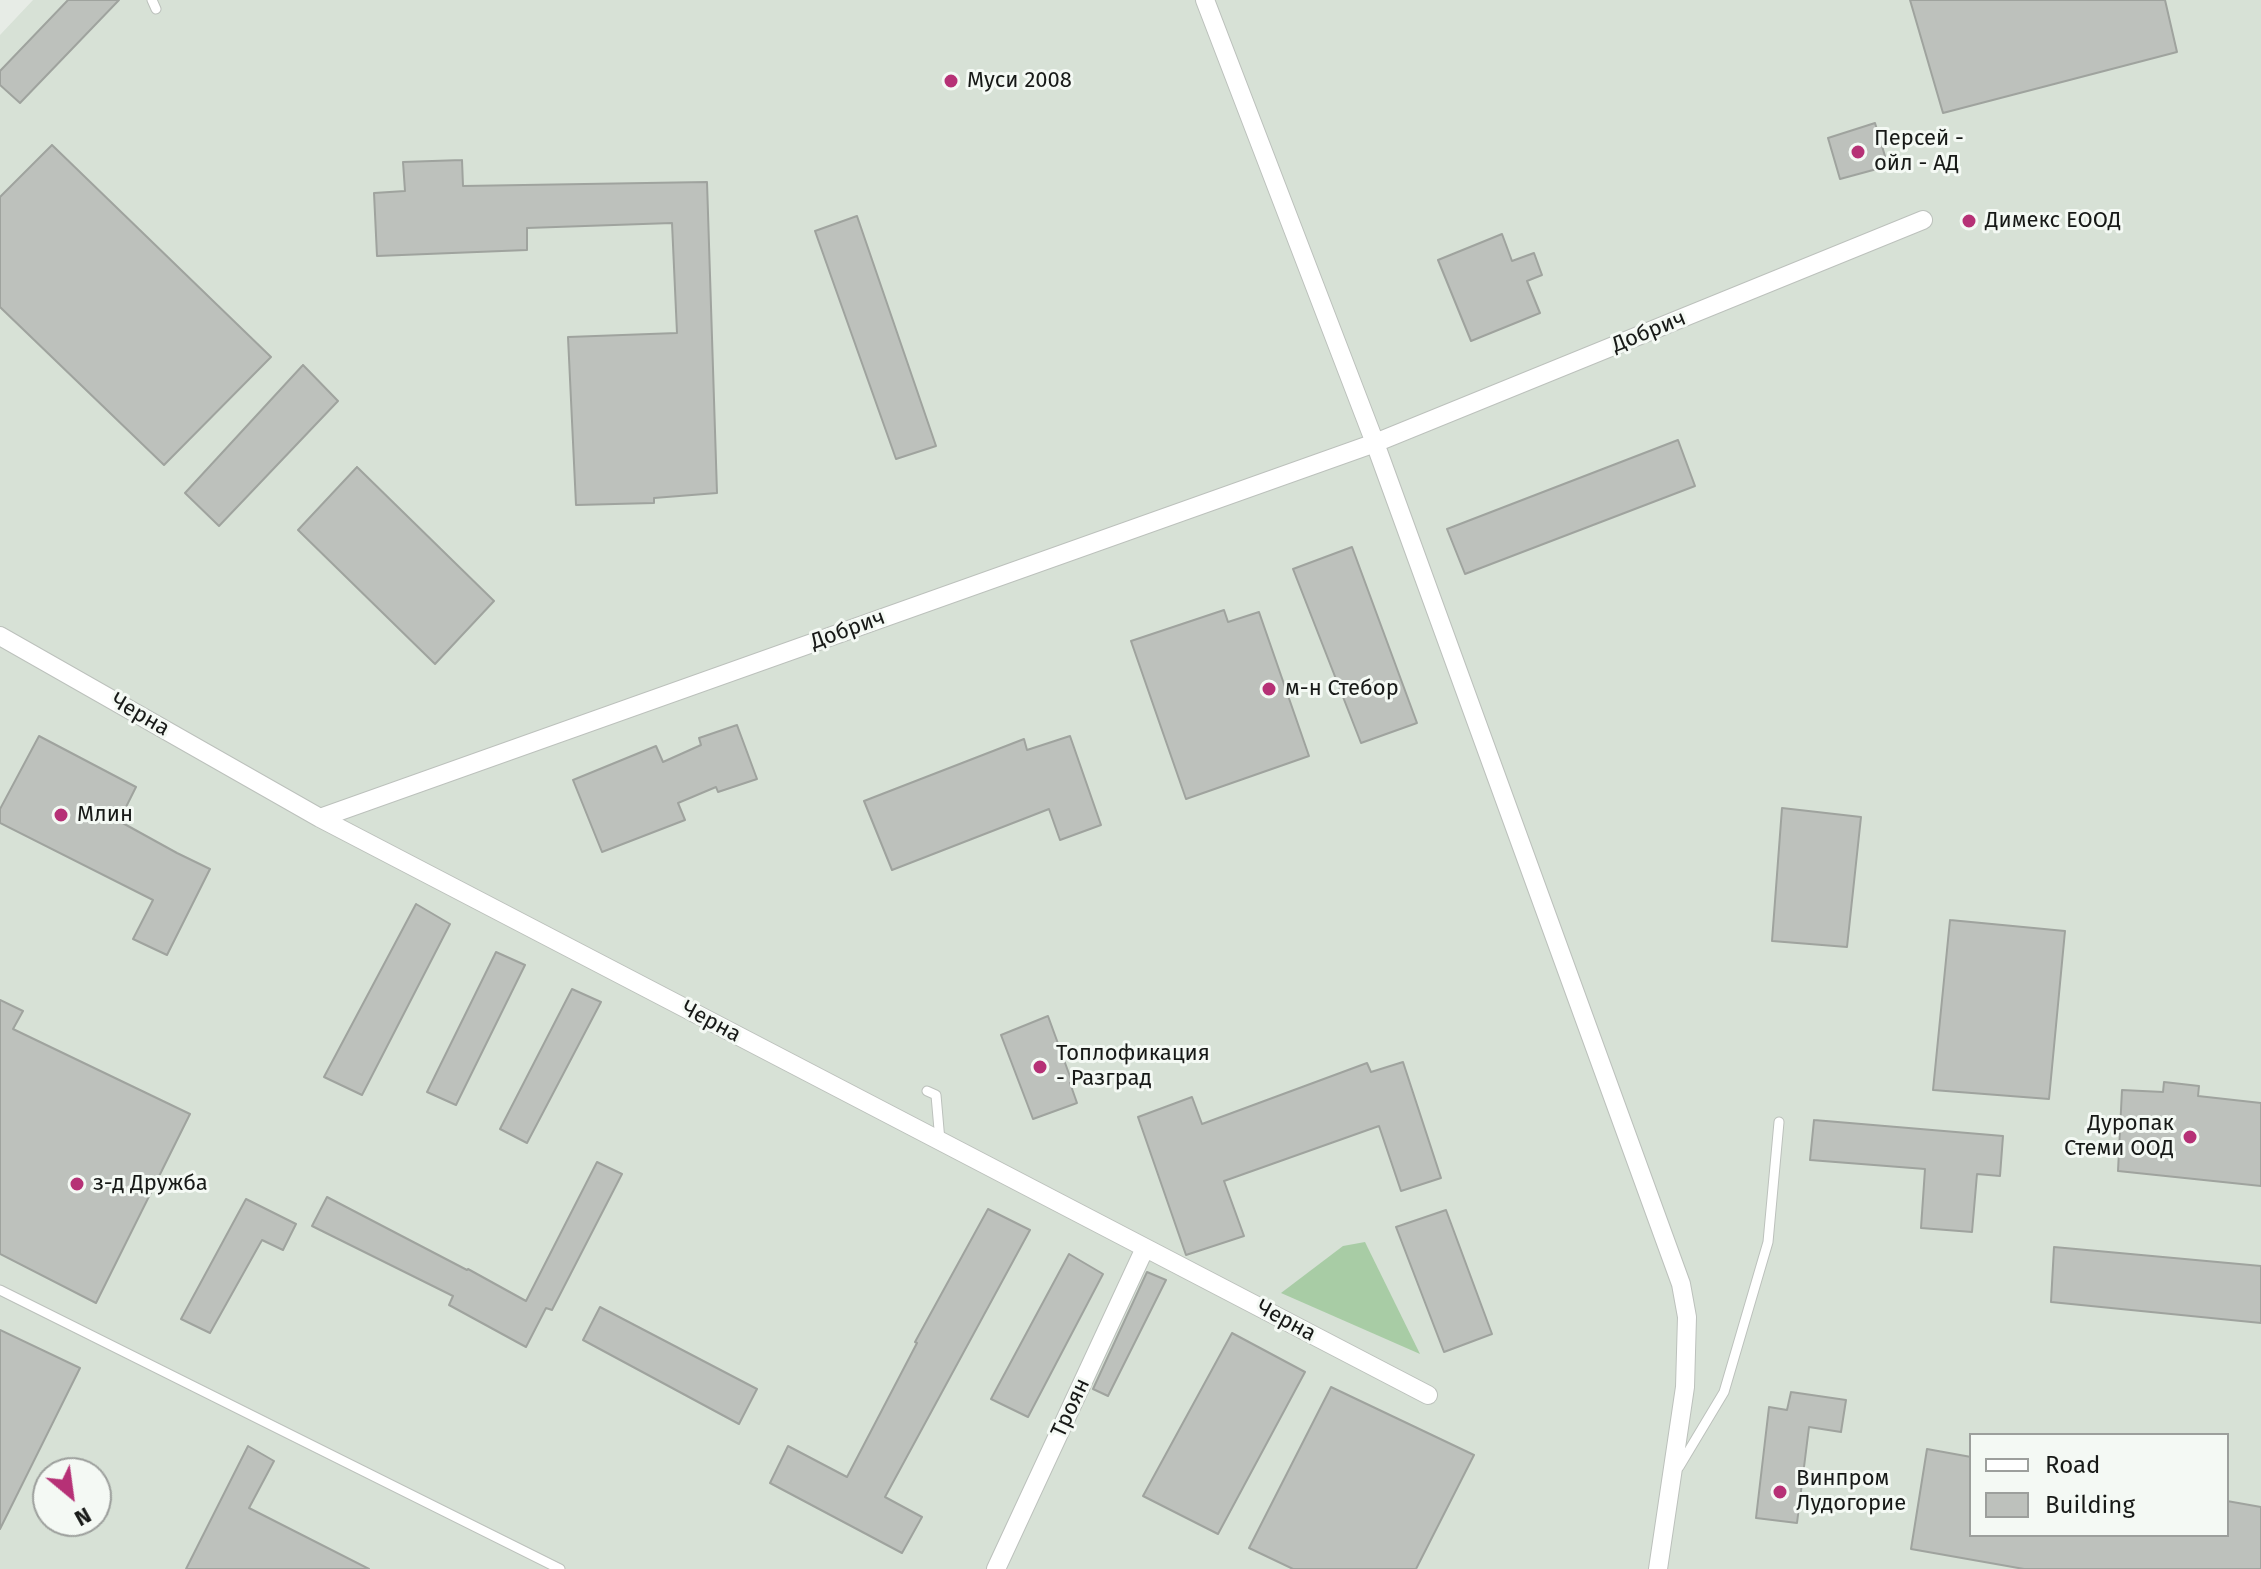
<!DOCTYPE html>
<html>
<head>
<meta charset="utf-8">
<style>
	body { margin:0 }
	#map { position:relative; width:2261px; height:1569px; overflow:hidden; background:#e7ece6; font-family:"Fira Sans",sans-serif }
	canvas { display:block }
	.legend { position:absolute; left:1969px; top:1433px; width:260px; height:104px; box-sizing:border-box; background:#f4f9f4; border:2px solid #9c9f9c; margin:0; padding:10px 14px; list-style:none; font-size:24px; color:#171917 }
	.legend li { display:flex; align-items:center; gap:16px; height:40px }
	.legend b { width:40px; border:2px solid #9c9f9c }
	.north { position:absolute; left:32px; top:1457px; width:80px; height:80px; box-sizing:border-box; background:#f4f9f4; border:2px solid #9c9f9c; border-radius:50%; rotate:151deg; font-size:22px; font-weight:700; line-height:32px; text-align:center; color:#171917 }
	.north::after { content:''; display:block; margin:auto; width:28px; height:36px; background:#b63176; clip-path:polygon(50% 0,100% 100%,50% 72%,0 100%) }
</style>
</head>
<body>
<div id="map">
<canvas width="2261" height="1569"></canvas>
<ul class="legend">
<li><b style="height:10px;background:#fff"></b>Road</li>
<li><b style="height:22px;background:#bdc1bc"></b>Building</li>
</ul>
<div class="north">N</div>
</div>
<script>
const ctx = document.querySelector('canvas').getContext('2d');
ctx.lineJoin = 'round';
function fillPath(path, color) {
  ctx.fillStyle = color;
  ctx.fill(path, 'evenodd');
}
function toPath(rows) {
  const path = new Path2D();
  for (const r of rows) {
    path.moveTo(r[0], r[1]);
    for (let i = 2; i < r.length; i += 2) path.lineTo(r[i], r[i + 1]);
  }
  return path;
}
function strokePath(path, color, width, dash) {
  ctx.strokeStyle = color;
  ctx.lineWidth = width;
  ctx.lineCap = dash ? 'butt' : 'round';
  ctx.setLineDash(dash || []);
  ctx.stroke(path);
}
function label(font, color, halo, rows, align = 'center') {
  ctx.font = font + ' "Fira Sans",sans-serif';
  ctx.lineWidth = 6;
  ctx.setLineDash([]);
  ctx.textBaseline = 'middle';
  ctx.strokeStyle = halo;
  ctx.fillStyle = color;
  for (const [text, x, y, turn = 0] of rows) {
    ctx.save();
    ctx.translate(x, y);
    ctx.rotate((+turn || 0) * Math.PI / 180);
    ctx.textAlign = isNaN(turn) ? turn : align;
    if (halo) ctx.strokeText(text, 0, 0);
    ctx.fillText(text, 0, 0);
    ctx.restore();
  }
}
const built = toPath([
	[33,0,2261,0,2261,1569,0,1569,0,35],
	[1971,1435,2227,1435,2227,1535,1971,1535],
	[48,1473,96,1473,96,1521,48,1521]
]);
const green = toPath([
	[1365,1242,1420,1354,1281,1293,1343,1246]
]);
const building = toPath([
	[68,0,119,0,20,103,0,85,0,71,68,0],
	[1910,0,2165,0,2177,52,1943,113,1910,0],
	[1875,123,1888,166,1840,179,1828,138,1875,123],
	[52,145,271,357,164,465,0,307,0,197,52,145],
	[462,160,463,186,707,182,717,493,654,498,654,503,576,505,568,337,677,333,672,223,527,228,527,250,377,256,374,193,405,191,403,162,462,160],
	[857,216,936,446,896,459,815,231,857,216],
	[1502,234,1512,261,1534,253,1542,275,1527,281,1540,313,1471,341,1438,260,1502,234],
	[303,365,338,401,219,526,185,493,303,365],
	[1678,440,1695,486,1465,574,1447,529,1678,440],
	[357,467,494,601,435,664,298,530,357,467],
	[1352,547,1417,723,1361,743,1293,569,1352,547],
	[1224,610,1228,622,1259,612,1309,756,1186,799,1131,641,1224,610],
	[737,725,757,779,718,792,716,787,678,803,685,820,602,852,573,780,656,746,663,762,701,745,699,738,737,725],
	[39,736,136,787,119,821,177,853,210,869,167,955,133,939,153,900,0,823,0,809,39,736],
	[1070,736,1101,825,1060,840,1049,809,892,870,864,801,1024,739,1027,750,1070,736],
	[1782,808,1861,817,1847,947,1772,941,1782,808],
	[416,904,450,924,362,1095,324,1077,416,904],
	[1950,920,2065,931,2049,1099,1933,1090,1950,920],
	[496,952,525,965,456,1105,427,1092,496,952],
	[572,989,601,1002,527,1143,500,1129,572,989],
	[0,1000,23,1011,13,1029,190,1114,96,1303,0,1254,0,1000],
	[1048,1016,1072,1082,1070,1083,1077,1103,1033,1119,1001,1035,1048,1016],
	[1403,1062,1441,1178,1401,1191,1379,1126,1224,1181,1244,1236,1186,1255,1138,1117,1192,1097,1202,1124,1367,1063,1371,1072,1403,1062],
	[2164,1082,2199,1086,2198,1096,2261,1103,2261,1186,2118,1171,2122,1090,2163,1092,2164,1082],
	[1814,1120,2003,1136,2000,1176,1977,1174,1972,1232,1921,1228,1925,1169,1810,1160,1814,1120],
	[597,1162,622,1174,552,1310,546,1308,526,1347,449,1305,453,1296,312,1226,327,1197,467,1270,468,1269,526,1301,597,1162],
	[246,1199,296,1224,283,1250,262,1240,210,1333,181,1319,246,1199],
	[988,1209,1030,1230,885,1497,922,1517,902,1553,770,1483,788,1446,847,1477,917,1343,915,1342,988,1209],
	[1446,1210,1492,1334,1444,1352,1396,1227,1446,1210],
	[2054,1247,2261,1266,2261,1323,2051,1302,2054,1247],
	[1069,1254,1103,1274,1028,1417,991,1399,1069,1254],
	[1147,1272,1166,1280,1108,1396,1093,1389,1147,1272],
	[600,1307,757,1389,739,1424,583,1340,600,1307],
	[0,1330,80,1368,0,1529,0,1330],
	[1232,1333,1305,1372,1218,1534,1143,1496,1232,1333],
	[1331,1387,1474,1455,1416,1569,1293,1569,1249,1548,1331,1387],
	[1791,1392,1846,1400,1841,1432,1809,1427,1797,1523,1756,1518,1769,1407,1787,1410,1791,1392],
	[248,1446,274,1461,249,1508,369,1569,186,1569,248,1446],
	[1927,1449,1971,1457,1971,1535,2227,1535,2227,1501,2261,1507,2261,1569,2024,1569,1911,1549,1927,1449]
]);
const service = toPath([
	[152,0,156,9],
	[927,1091,936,1095,940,1141],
	[0,1290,560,1569],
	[1679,1467,1724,1392,1768,1242,1779,1122]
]);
const minor = toPath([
	[1205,0,1375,443,1923,220],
	[0,636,320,818,1428,1395],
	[320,818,1375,443,1681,1284,1687,1317,1685,1387,1658,1569],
	[996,1569,1145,1248]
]);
const markers = [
	[951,81,8,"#b63176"],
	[1858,152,8,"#b63176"],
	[1969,221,8,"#b63176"],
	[1269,689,8,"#b63176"],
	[61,815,8,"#b63176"],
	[1040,1067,8,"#b63176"],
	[2190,1137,8,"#b63176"],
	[77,1184,8,"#b63176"],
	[1780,1492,8,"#b63176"]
];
const poiNames = [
	["Муси 2008",967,81],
	["Персей -",1874,139],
	["ойл - АД",1874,164],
	["Димекс ЕООД",1985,221],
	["м-н Стебор",1285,689],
	["Млин",77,815],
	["Топлофикация",1056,1054],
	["- Разград",1056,1079],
	["Дуропак",2174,1124,"right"],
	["Стеми ООД",2174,1149,"right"],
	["з-д Дружба",93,1184],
	["Винпром",1796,1479],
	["Лудогорие",1796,1504]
];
const streetNames = [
	["Добрич",1649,332,-22],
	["Добрич",848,630,-20],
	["Черна",140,715,30],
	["Черна",711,1022,28],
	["Черна",1286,1321,28],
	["Троян",1071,1408,-65]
];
fillPath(built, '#d7e1d6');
fillPath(green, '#a8cca5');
fillPath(building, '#bdc1bc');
strokePath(building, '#9fa39e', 2);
strokePath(service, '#bcc1bc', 11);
strokePath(minor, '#bcc1bc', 20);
strokePath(service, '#fff', 9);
strokePath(minor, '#fff', 18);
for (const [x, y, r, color] of markers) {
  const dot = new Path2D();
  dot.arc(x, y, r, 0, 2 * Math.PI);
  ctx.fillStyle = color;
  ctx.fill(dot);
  strokePath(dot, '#f4f9f4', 3);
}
label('22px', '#171917', '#f4f9f4', poiNames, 'left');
label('22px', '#171917', '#f4f9f4', streetNames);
</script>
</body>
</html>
